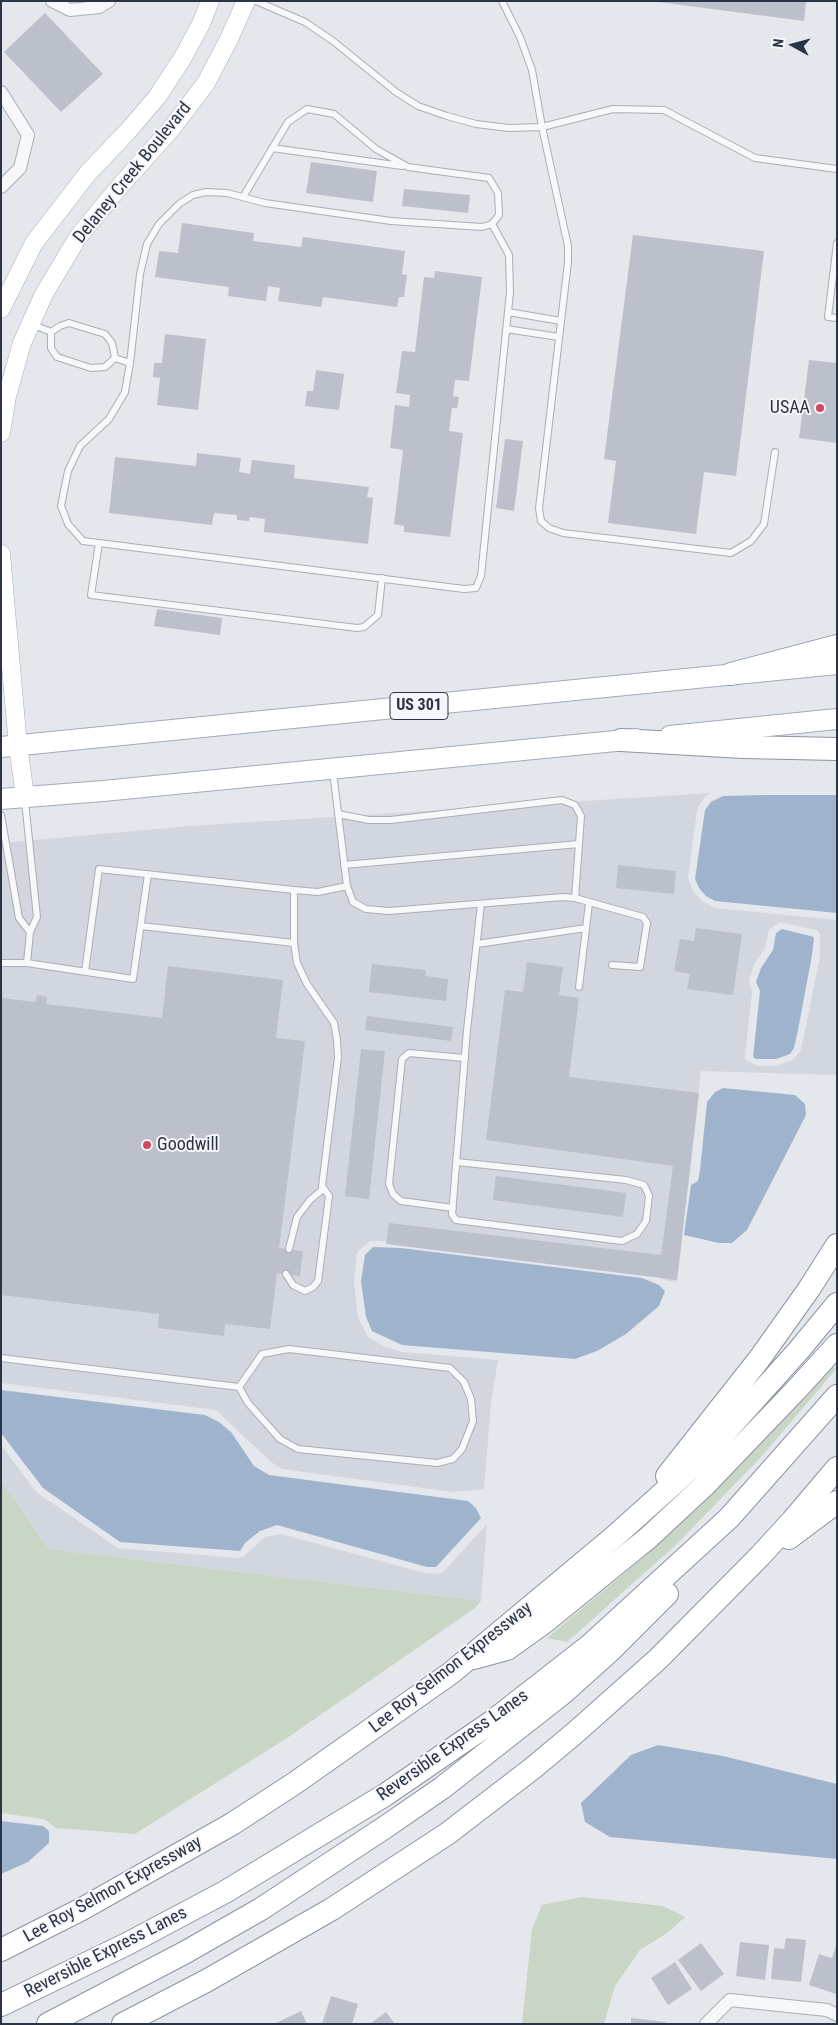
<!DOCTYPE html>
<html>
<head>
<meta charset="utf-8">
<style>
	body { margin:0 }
	#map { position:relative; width:838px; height:2025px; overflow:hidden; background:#e4e7ec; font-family:"Roboto Condensed",sans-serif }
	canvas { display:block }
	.frame { position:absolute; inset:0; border:2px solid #2b3445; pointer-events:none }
	.north { position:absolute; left:768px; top:20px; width:50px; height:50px; -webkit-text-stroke:4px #f4f6f9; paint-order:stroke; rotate:277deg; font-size:14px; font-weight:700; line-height:20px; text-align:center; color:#2b3445 }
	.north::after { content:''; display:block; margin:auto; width:18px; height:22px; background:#2b3445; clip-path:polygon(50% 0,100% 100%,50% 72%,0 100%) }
</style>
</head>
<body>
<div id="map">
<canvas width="838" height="2025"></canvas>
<div class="frame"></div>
<div class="north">N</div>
</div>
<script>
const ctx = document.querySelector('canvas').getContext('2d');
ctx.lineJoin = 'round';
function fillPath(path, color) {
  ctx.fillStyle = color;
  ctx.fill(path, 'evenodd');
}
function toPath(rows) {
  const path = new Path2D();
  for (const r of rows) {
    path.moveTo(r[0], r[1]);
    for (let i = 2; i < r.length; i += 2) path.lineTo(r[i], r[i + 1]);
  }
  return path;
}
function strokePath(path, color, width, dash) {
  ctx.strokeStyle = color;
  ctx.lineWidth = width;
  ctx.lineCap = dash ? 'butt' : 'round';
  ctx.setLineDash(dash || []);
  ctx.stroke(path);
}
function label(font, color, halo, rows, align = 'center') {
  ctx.font = font + ' "Roboto Condensed",sans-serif';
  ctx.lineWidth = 4;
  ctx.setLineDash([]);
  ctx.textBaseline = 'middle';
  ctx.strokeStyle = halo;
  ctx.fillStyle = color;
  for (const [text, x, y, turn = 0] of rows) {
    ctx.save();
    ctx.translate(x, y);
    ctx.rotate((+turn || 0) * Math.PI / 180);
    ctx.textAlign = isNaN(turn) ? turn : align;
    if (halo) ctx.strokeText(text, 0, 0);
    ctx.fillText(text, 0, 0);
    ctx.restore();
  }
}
const built = toPath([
	[711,793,704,798,697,809,688,878,693,891,702,901,715,908,837,920,837,1075,701,1071,689,1178,678,1239,682,1241,677,1282,665,1280,643,1271,402,1241,370,1241,359,1250,357,1254,354,1282,358,1318,368,1337,383,1346,402,1352,498,1360,491,1403,484,1489,453,1492,282,1469,271,1462,216,1410,1,1383,1,843,190,826],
	[780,922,816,930,820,933,820,956,801,1050,793,1060,776,1066,757,1066,746,1060,745,1056,752,992,749,980,754,965,765,948,769,930],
	[1,1445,36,1492,118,1548,239,1558,244,1556,265,1537,281,1534,425,1573,436,1574,443,1572,487,1524,481,1601,49,1549,1,1481]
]);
const green = toPath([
	[832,1367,836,1369,763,1455,677,1544,567,1642,547,1638,644,1557,751,1453,809,1393],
	[1,1481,49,1549,481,1601,475,1608,287,1738,135,1834,56,1828,44,1819,1,1813],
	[582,1897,663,1906,685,1917,667,1933,640,1950,615,1986,604,2024,522,2024,532,1929,542,1905]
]);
const water = toPath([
	[763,795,837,795,837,913,715,901,706,896,699,888,695,879,705,810,711,802,723,796],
	[782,929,814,937,812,955,798,1030,794,1048,790,1054,776,1059,756,1059,753,1057,760,991,756,982,761,968,773,950,776,933],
	[723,1088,795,1095,805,1104,806,1115,747,1230,732,1243,719,1243,684,1235,691,1185,698,1181,700,1170,707,1102,715,1092],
	[373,1247,401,1248,642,1278,659,1285,665,1291,659,1306,626,1334,597,1351,575,1359,402,1345,372,1331,366,1317,361,1281,365,1255],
	[1,1390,205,1415,219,1422,231,1432,254,1466,269,1475,468,1501,476,1508,481,1518,436,1567,427,1567,277,1525,260,1531,245,1543,240,1551,120,1542,43,1488,1,1433],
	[658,1745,723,1756,837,1784,837,1859,610,1837,585,1822,581,1803,631,1755],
	[1,1821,43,1826,49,1831,49,1843,28,1862,1,1874]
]);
const building = toPath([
	[651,1,806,1,804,21],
	[45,13,103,74,61,112,4,52],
	[311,162,377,171,373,202,306,193],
	[404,189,470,195,468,213,402,206],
	[182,223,254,233,253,241,301,247,303,237,405,251,402,274,407,275,404,297,399,297,397,307,323,297,321,307,278,301,280,288,268,286,266,301,228,296,229,287,155,277,159,251,178,253],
	[633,235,764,251,736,476,704,472,696,534,608,523,616,461,604,459],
	[435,271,482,277,469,381,455,380,453,396,459,397,457,408,452,408,449,431,463,433,450,537,404,532,404,526,394,524,403,450,390,448,395,405,409,407,410,395,396,393,402,351,415,352,424,277,434,278],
	[165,334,206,339,198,410,157,405,160,378,153,377,154,363,162,363],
	[809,360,837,363,837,443,799,438],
	[316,370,344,374,339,410,305,406,307,391,313,391],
	[505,439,523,441,514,511,496,508],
	[197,453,241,458,239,472,250,474,252,460,295,465,294,478,369,487,367,497,373,498,368,544,264,532,265,519,250,517,249,521,237,520,237,515,214,513,212,525,109,513,115,457,196,466],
	[157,609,222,618,220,635,154,626],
	[618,865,676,871,674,894,616,888],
	[696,928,742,934,733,995,687,989,690,974,674,971,680,939,694,941],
	[527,962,563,967,559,995,579,998,569,1077,699,1093,677,1280,386,1244,389,1223,661,1255,673,1166,486,1140,505,990,523,992],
	[372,964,426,970,425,976,448,979,446,1001,369,992],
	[168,966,283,980,276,1038,305,1041,279,1248,303,1251,300,1276,277,1273,270,1329,225,1324,224,1336,158,1328,159,1314,1,1295,1,998,36,1002,37,995,47,997,46,1004,162,1018],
	[367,1016,453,1027,451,1041,365,1030],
	[361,1049,385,1051,369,1199,345,1196],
	[496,1176,626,1193,623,1217,493,1200],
	[786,1938,806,1940,801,1982,771,1979,774,1948,784,1949],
	[740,1942,769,1945,765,1980,736,1976],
	[701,1943,724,1974,701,1991,678,1960],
	[836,1946,836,1994,809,1985,819,1954,832,1958],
	[675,1962,692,1989,668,2005,651,1978],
	[331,1996,358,2004,352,2024,322,2024],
	[301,2011,307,2024,274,2024],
	[386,2012,395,2024,370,2024],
	[631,2018,666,2022,665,2024,631,2024]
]);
const lane = toPath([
	[256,1,305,22,333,41,396,92,418,106,447,116,476,124,509,128,542,127,613,109,664,110,755,158,837,169],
	[502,1,520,37,532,70,542,127,568,246,568,262,539,508,541,521,549,528,563,533,731,553,751,541,764,524,775,452],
	[272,148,402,166],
	[243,197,288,122,307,109,334,114,376,149,408,167,489,178,498,193,499,215,492,224,482,227,391,221,265,203,227,193,206,192,193,195,179,204,159,224,147,244,140,274,130,363,125,392,109,419,80,446,68,471,61,506,68,524,83,541,464,589,476,588,481,576,510,292,509,255,492,224],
	[837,243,828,317,837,318],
	[508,312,561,321],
	[69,323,105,334,112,343,115,358,105,367,91,368,57,357,51,348,51,332,60,326,69,323],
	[31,324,51,332],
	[506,329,559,337],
	[115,358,130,363],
	[99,543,91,595,357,628,364,627,378,615,382,578],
	[333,772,347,886,353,902,366,909,389,911,563,897,575,898,643,917,647,923,640,967,612,965],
	[338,814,369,820,391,820,562,800,575,805,581,816,575,898],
	[1,815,19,918,30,932,37,917,25,801],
	[344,865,579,844],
	[294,890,294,943,297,963,307,984,334,1023,337,1040,338,1057,322,1186],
	[141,926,294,943],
	[477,944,586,928],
	[1,963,27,963,133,979,148,874],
	[27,963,30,932],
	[85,972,99,869,294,890,318,892,347,886],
	[579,987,589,903],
	[457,1162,626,1180,644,1185,649,1196,646,1221,637,1234,622,1241,456,1220,452,1214,467,1030,481,904],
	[453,1208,401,1201,393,1194,389,1184,402,1059,409,1053,465,1058],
	[286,1274,293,1285,305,1291,313,1287,318,1281,329,1196,322,1186,322,1190,310,1200,297,1217,289,1249],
	[289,1349,450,1368,464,1382,471,1399,473,1421,462,1449,453,1459,437,1463,298,1449,280,1439,248,1403,239,1387,262,1354,289,1349],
	[1,1358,239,1387]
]);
const street = toPath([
	[52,1,70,10,99,7,109,1],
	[1,92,28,135,20,168,1,187],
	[706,2024,730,2000,827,2010,837,2015]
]);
const secondary = toPath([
	[1,309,34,243,88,173,128,131,157,97,182,59,201,24,210,1],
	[1,433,7,396,22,343,44,294,78,237,121,185,171,129,206,83,229,39,246,1],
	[1,554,18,746,25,796]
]);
const primary = toPath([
	[670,736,837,719],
	[1,747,837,664],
	[1,799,103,791,636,739]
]);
const highway = toPath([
	[731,674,837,646],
	[621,740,743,747,837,749],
	[667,1476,760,1358,809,1289,837,1245],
	[789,1538,837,1502],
	[474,1658,507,1649,546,1621,648,1538,705,1485,796,1390,837,1345],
	[1,1950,82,1909,232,1824,295,1783,451,1673,614,1537,702,1458,799,1350,837,1304],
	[1,2005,127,1944,225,1892,385,1795,493,1721,589,1646,729,1518,837,1396],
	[48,2024,184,1953,261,1909,384,1828,442,1788,563,1693,611,1650,667,1594],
	[123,2024,206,1981,332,1909,447,1834,533,1768,576,1732,658,1659,760,1556,792,1521,837,1468]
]);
const markers = [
	[820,408,5,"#d1495b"],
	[147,1145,5,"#d1495b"]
];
const shields = [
	[419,706,58]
];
const shieldNames = [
	["US 301",419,706]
];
const streetNames = [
	["Delaney Creek Boulevard",133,173,-51],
	["Lee Roy Selmon Expressway",451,1668,-38],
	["Reversible Express Lanes",453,1746,-35],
	["Lee Roy Selmon Expressway",113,1890,-29],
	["Reversible Express Lanes",106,1953,-27]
];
const poiNames = [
	["USAA",810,408],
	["Goodwill",157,1145,"left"]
];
fillPath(built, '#d2d6de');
fillPath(green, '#c9d6c5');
fillPath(water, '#9fb4cc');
fillPath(building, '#bbc0ca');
strokePath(lane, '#a9aeb7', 8);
strokePath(street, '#a9aeb7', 14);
strokePath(secondary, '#a9aeb7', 19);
strokePath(primary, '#a3abb8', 22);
strokePath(highway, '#8b94a3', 24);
strokePath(lane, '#f7f8fa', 6);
strokePath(street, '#f7f8fa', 12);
strokePath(secondary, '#fff', 18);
strokePath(primary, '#fff', 20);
strokePath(highway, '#fff', 22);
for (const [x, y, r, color] of markers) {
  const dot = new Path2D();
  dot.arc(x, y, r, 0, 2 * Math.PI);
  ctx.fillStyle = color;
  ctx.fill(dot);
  strokePath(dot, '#f4f6f9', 2);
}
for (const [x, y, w] of shields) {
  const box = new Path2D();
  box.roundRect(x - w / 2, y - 13.5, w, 27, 4);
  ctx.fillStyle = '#f4f6f9';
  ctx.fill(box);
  strokePath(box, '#2b3445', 1);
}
label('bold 16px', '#2b3445', null, shieldNames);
label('18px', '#2b3445', '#f4f6f9', streetNames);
label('18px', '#2b3445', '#f4f6f9', poiNames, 'right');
</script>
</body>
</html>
